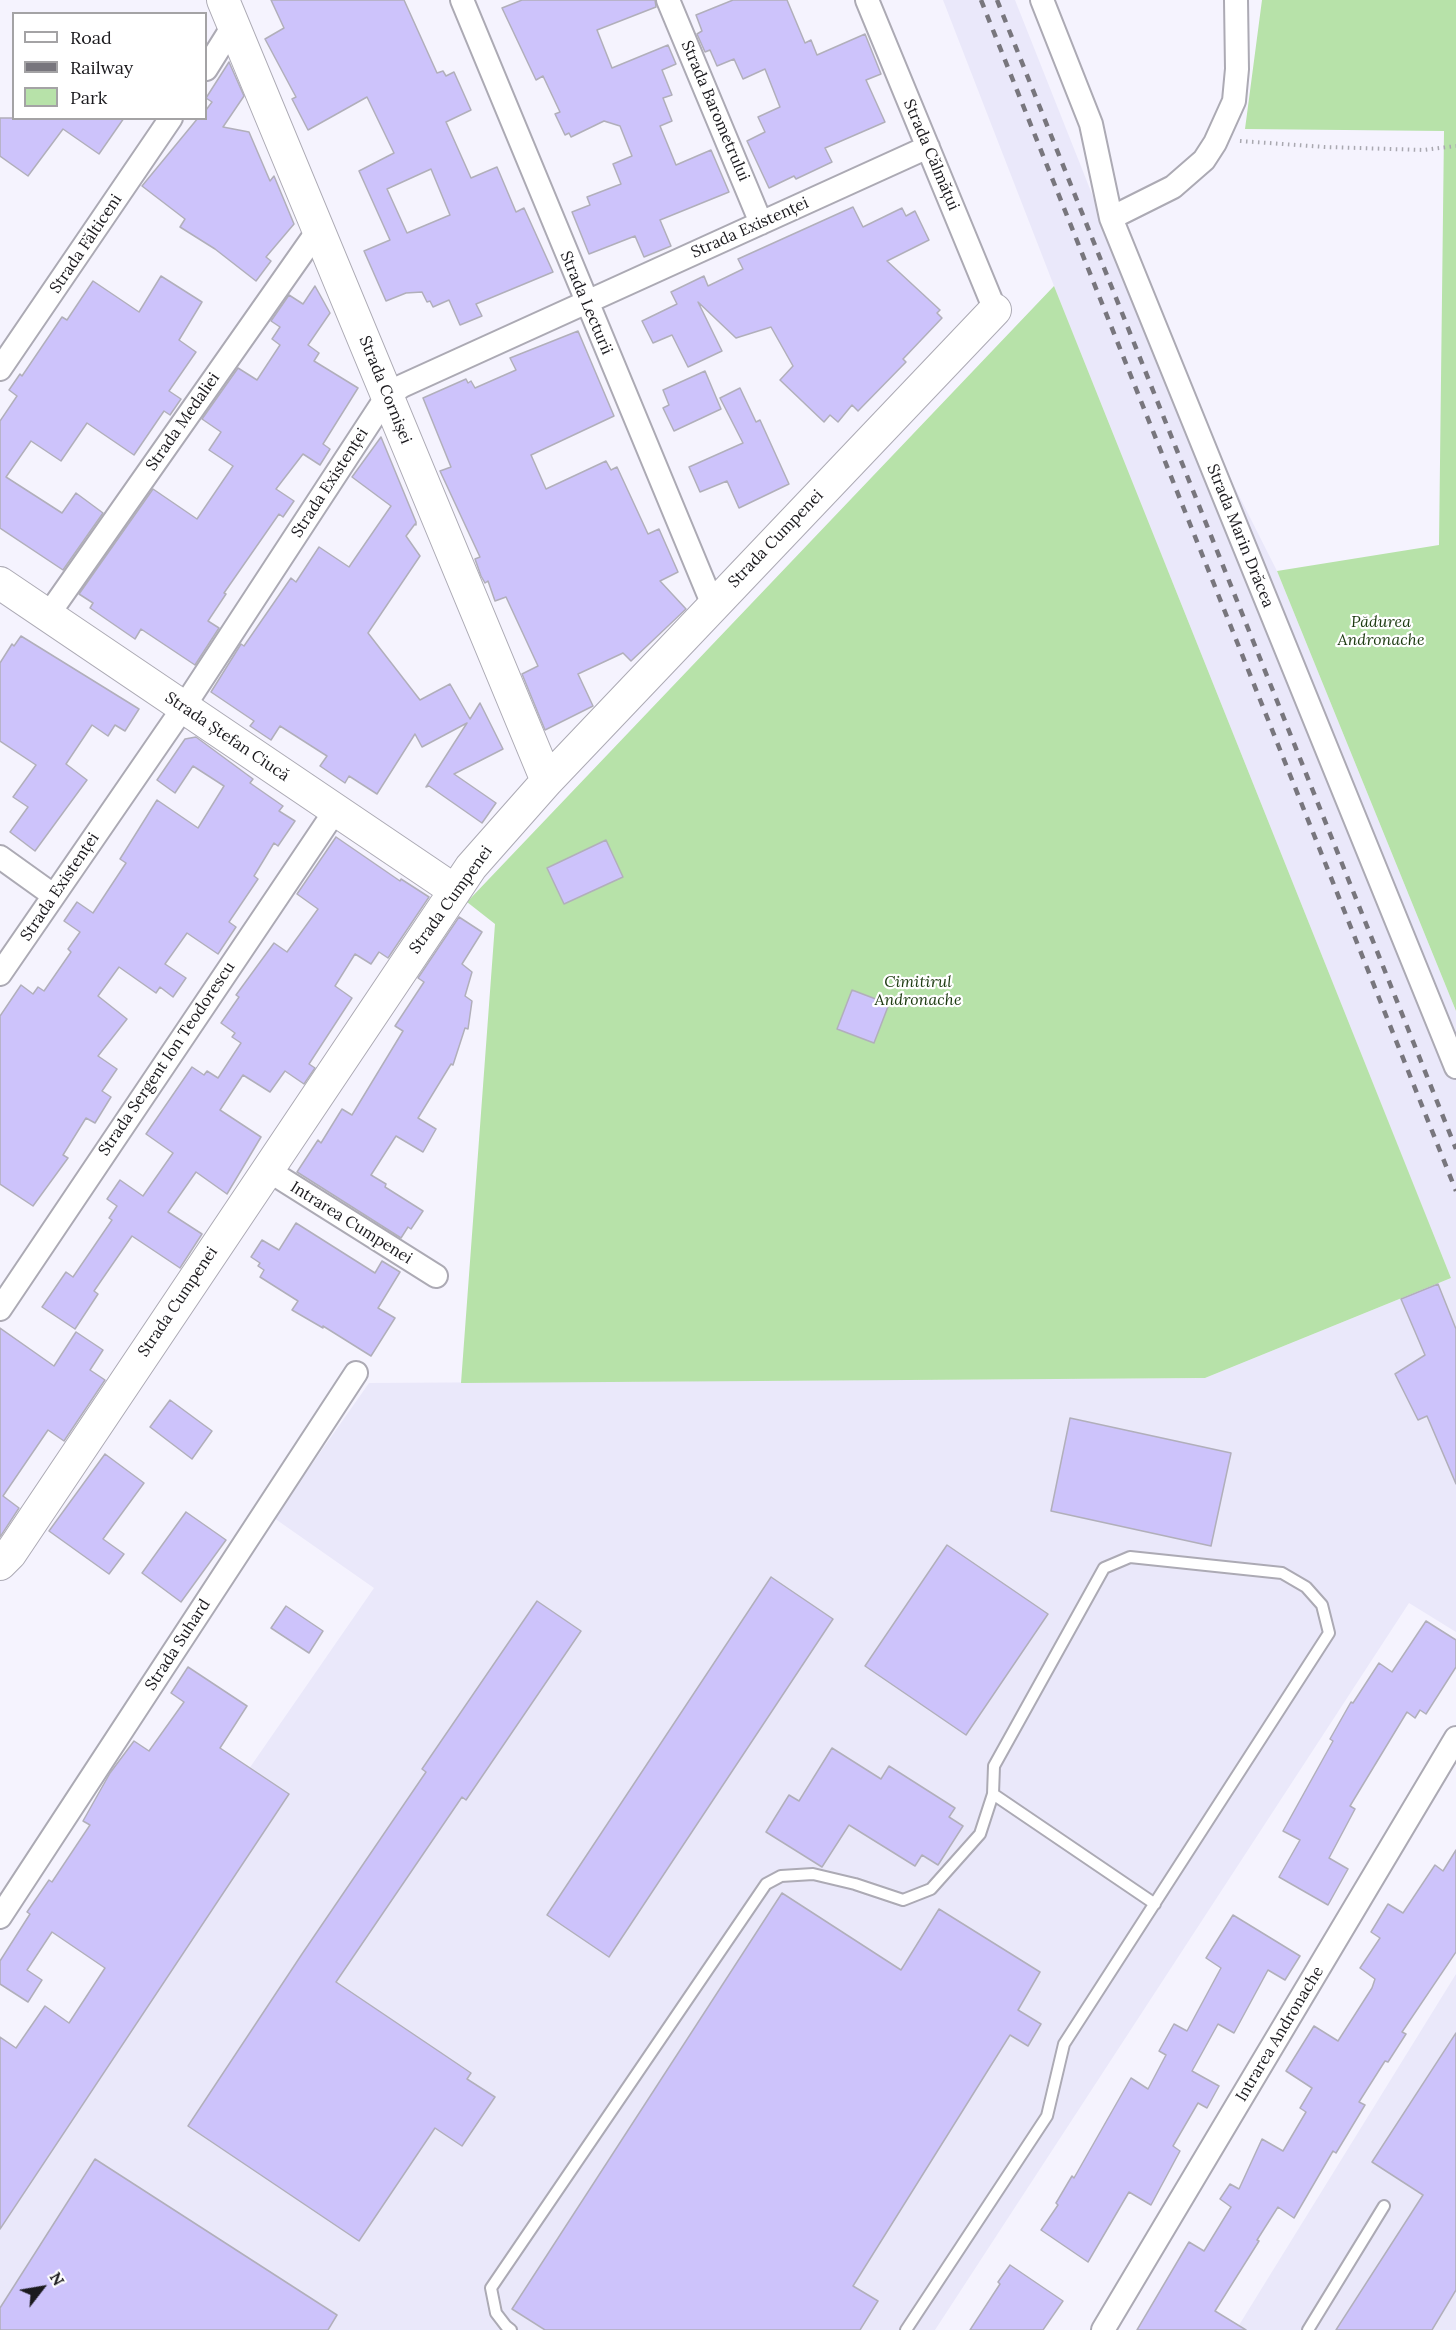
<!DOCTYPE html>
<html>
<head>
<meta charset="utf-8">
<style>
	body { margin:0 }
	#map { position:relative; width:1456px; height:2330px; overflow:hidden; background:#f5f3fe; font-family:Lora,serif }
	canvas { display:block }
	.legend { position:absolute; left:12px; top:12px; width:195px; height:108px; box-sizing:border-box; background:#fff; border:2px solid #a4a3a5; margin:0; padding:8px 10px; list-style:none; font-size:18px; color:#1b1a1e }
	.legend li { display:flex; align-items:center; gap:12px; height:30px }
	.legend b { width:30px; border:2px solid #a4a3a5 }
	.north { position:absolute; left:12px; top:2258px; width:60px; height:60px; -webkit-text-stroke:4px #fff; paint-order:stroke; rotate:59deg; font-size:16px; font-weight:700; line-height:24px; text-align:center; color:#1b1a1e }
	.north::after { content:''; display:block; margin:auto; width:21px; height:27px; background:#1b1a1e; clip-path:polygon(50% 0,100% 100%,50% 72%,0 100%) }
</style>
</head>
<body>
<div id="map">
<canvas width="1456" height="2330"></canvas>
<ul class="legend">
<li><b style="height:8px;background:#fff"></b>Road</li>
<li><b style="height:8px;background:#78767d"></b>Railway</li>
<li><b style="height:16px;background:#b7e2a9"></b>Park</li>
</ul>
<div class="north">N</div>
</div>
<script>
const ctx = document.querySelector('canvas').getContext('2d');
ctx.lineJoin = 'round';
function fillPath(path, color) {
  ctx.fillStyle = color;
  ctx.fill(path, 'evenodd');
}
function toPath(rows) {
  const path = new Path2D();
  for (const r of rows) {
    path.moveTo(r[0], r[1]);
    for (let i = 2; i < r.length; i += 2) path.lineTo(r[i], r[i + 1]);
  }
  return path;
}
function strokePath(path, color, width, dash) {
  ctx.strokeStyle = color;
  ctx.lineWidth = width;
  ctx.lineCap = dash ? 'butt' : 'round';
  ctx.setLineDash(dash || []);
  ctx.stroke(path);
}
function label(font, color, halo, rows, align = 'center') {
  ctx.font = font + ' Lora,serif';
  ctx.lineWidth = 4.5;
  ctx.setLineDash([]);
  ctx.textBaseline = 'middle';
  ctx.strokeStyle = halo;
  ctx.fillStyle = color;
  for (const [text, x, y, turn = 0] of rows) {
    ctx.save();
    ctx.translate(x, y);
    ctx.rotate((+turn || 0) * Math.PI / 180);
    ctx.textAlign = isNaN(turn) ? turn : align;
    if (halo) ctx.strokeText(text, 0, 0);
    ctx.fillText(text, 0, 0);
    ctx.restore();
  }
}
const built = toPath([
	[943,0,1015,0,1111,242,1277,571,1456,1011,1456,1632,1409,1603,935,2330,0,2330,0,2129,374,1588,274,1518,369,1383,1205,1378,1451,1278,1054,286],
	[1456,1974,1456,2330,1236,2330]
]);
const green = toPath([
	[1262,0,1456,0,1456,1011,1277,571,1439,545,1444,131,1245,129],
	[1054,286,1451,1278,1205,1378,461,1383,495,924,467,902]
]);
const building = toPath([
	[271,0,404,0,437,73,443,71,446,76,454,72,471,110,446,122,471,178,497,167,516,212,524,208,553,272,476,304,482,316,460,325,449,300,433,307,430,301,427,302,422,292,406,293,386,301,364,251,390,240,359,171,394,153,367,97,308,130,292,99,296,97,265,39,284,28,271,0],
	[431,169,450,215,407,233,387,189,431,169],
	[522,0,655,0,656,7,597,30,612,68,668,45,676,64,662,70,672,95,663,98,672,121,660,126,676,165,711,150,729,192,660,220,671,246,644,257,635,236,589,254,572,212,590,205,587,197,621,184,613,164,632,156,620,126,604,121,571,137,569,133,565,135,555,114,560,112,543,76,536,80,502,8,522,0],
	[733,0,787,0,805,43,811,40,817,55,865,34,881,74,866,80,885,122,825,148,832,162,796,179,794,176,769,188,747,141,765,132,758,117,780,107,765,69,743,79,734,59,717,66,710,50,705,52,697,34,702,31,696,15,733,0],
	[229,62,244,96,223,127,249,132,270,181,274,176,294,224,266,257,271,261,256,281,215,249,180,227,185,219,142,186,198,118,206,118,206,110,212,102,206,98,229,62],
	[0,118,124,118,99,154,63,129,28,176,0,156,0,118],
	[853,207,863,227,902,208,906,216,915,211,929,240,887,261,940,310,937,313,942,318,903,359,906,362,858,411,852,405,838,422,830,415,824,422,780,380,793,366,771,327,736,338,698,302,722,351,688,367,672,335,653,343,642,321,677,304,671,292,704,276,708,286,743,269,738,259,853,207],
	[161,276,202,302,179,340,196,352,169,391,181,399,170,415,164,411,134,455,87,423,61,461,31,441,6,477,62,513,76,493,103,513,63,570,0,528,0,421,17,396,9,390,20,374,22,376,62,317,67,320,93,281,139,312,161,276],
	[315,286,330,313,308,345,319,353,314,361,358,388,323,444,330,449,320,465,303,454,276,489,294,501,283,517,279,514,224,593,226,594,208,621,219,628,195,665,141,629,135,639,90,608,93,603,79,594,153,489,197,519,233,466,209,450,221,432,202,419,238,368,257,380,280,345,272,339,280,327,271,321,289,295,303,304,315,286],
	[578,331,614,416,531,455,546,489,606,461,611,470,617,467,648,534,659,529,678,572,660,581,686,609,631,661,623,653,578,674,593,706,545,730,522,674,538,666,506,597,495,601,488,581,485,583,481,576,475,559,480,557,440,471,451,467,423,398,466,379,468,383,471,381,475,388,516,370,510,358,578,331],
	[705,371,721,409,674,431,663,408,669,405,663,390,705,371],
	[740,388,756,422,760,420,789,484,739,508,727,481,700,492,689,467,743,443,720,398,740,388],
	[381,437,416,522,416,525,415,524,406,536,420,556,368,633,420,700,450,684,470,719,480,703,503,749,454,774,496,803,482,823,429,786,426,787,467,723,422,747,415,734,377,794,349,776,345,783,320,766,327,756,280,726,271,740,250,726,254,721,211,692,241,644,244,646,291,578,296,582,319,547,349,567,391,506,352,477,381,437],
	[21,636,139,709,125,731,115,725,108,736,92,725,66,764,87,780,35,851,10,832,28,807,13,797,36,765,0,741,0,663,12,644,14,646,21,636],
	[196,737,253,779,250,783,283,806,279,811,295,821,278,846,274,843,254,876,258,879,229,922,236,927,218,954,187,933,165,964,186,978,173,997,160,987,156,993,119,967,98,996,127,1019,98,1056,117,1069,102,1091,111,1097,95,1123,86,1118,63,1155,68,1158,33,1206,0,1184,0,1016,21,985,33,994,38,987,44,991,71,952,68,949,80,932,64,921,77,902,93,913,126,863,120,859,157,800,198,828,224,786,193,766,175,793,157,780,185,739,196,737],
	[336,837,400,881,401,879,429,897,388,958,379,952,371,964,355,954,335,986,352,998,309,1064,315,1068,304,1084,285,1071,270,1092,243,1075,220,1110,261,1137,227,1194,196,1172,168,1212,202,1234,180,1268,132,1236,94,1291,98,1294,75,1329,42,1307,66,1272,73,1277,112,1220,109,1218,117,1206,107,1199,120,1180,143,1196,173,1153,146,1134,192,1067,204,1075,207,1071,218,1078,241,1043,232,1037,235,1033,221,1023,239,997,236,995,274,943,287,952,318,909,297,894,336,837],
	[606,840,623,877,564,904,547,868,606,840],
	[459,917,482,932,462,964,472,972,465,996,472,1001,468,1029,465,1028,453,1065,451,1064,418,1118,436,1129,423,1152,396,1136,371,1175,386,1184,385,1187,423,1211,411,1229,408,1227,401,1238,297,1172,318,1140,321,1143,342,1109,352,1115,403,1031,395,1026,424,982,418,978,459,917],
	[852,990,889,1004,874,1043,837,1029,852,990],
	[296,1223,375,1273,382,1261,400,1272,378,1308,395,1318,371,1356,323,1326,323,1328,292,1310,298,1301,260,1277,264,1270,258,1266,260,1263,251,1257,262,1240,279,1250,296,1223],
	[1438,1284,1456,1329,1456,1484,1427,1416,1418,1420,1395,1374,1425,1355,1401,1299,1438,1284],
	[0,1328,54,1366,76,1332,103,1350,90,1370,105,1380,64,1441,48,1430,3,1496,19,1508,0,1537,0,1328],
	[170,1400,212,1431,192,1459,150,1427,170,1400],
	[1070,1418,1231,1453,1211,1546,1051,1511,1070,1418],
	[105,1454,144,1483,103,1539,124,1554,109,1574,49,1531,105,1454],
	[186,1512,226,1540,181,1602,142,1573,186,1512],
	[947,1545,1048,1614,966,1735,865,1666,947,1545],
	[771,1577,833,1619,609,1957,547,1915,771,1577],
	[537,1601,581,1631,466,1800,462,1797,336,1982,471,2073,467,2079,495,2097,462,2146,435,2128,359,2241,188,2126,302,1954,426,1772,422,1769,537,1601],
	[286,1606,323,1631,309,1653,271,1628,286,1606],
	[1426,1621,1456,1640,1456,1667,1426,1714,1420,1710,1415,1718,1407,1712,1350,1806,1355,1809,1329,1858,1348,1869,1328,1905,1279,1877,1300,1840,1283,1831,1333,1741,1330,1739,1351,1702,1353,1703,1379,1663,1392,1672,1426,1621],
	[188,1667,247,1706,220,1748,289,1794,0,2229,0,2037,16,2048,45,2006,69,2023,105,1968,52,1932,27,1970,42,1980,28,2002,0,1984,0,1961,30,1914,27,1912,49,1880,52,1882,90,1825,83,1821,110,1773,134,1741,149,1751,184,1702,171,1693,188,1667],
	[832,1748,881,1779,889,1766,955,1808,949,1817,963,1826,938,1865,922,1855,915,1866,849,1825,822,1867,766,1832,789,1795,799,1801,832,1748],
	[1456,1850,1456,1952,1402,2032,1406,2034,1388,2062,1385,2061,1359,2102,1365,2105,1336,2153,1333,2151,1294,2218,1278,2207,1257,2240,1259,2241,1215,2311,1246,2330,1137,2330,1189,2242,1204,2251,1231,2207,1220,2199,1230,2184,1239,2189,1262,2139,1283,2151,1306,2112,1300,2108,1312,2088,1286,2071,1314,2026,1338,2041,1372,1988,1375,1979,1360,1968,1380,1938,1371,1932,1388,1904,1403,1913,1435,1865,1443,1871,1456,1850],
	[782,1893,901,1970,939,1909,1040,1972,1018,2010,1041,2024,1028,2046,1010,2035,853,2286,878,2301,860,2330,545,2330,512,2309,782,1893],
	[1233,1915,1300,1956,1285,1980,1268,1970,1234,2033,1218,2024,1192,2071,1219,2086,1207,2108,1198,2103,1173,2146,1180,2151,1151,2205,1129,2192,1088,2262,1041,2230,1058,2205,1056,2203,1072,2176,1074,2178,1131,2078,1148,2089,1166,2055,1159,2051,1174,2024,1187,2031,1221,1968,1206,1958,1233,1915],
	[1456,2033,1456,2290,1432,2330,1336,2330,1423,2195,1372,2162,1456,2033],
	[95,2159,337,2315,328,2330,0,2330,0,2308,95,2159],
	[1010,2265,1063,2301,1043,2330,970,2330,1000,2284,998,2282,1010,2265]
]);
const path = toPath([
	[1240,141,1325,147,1424,150,1456,146]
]);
const lane = toPath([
	[993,1794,1155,1904],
	[511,2330,506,2326,496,2313,491,2288,766,1884,781,1876,813,1874,855,1884,903,1900,931,1889,980,1834,993,1794,994,1766,1104,1568,1130,1557,1282,1573,1306,1587,1322,1605,1329,1633,1064,2044,1047,2116,906,2330],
	[1308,2330,1384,2206]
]);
const street = toPath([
	[462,0,713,605],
	[668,0,761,223],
	[867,0,995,310],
	[1042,0,1091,124,1111,218,1456,1067],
	[206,69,233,26],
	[1111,218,1173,187,1204,160,1215,143,1234,101,1237,69,1236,0],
	[0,369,171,118],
	[48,615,319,229],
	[0,857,53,895],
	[0,974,183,708,387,396,402,386,928,147],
	[266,1169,436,1276],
	[0,1309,335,811],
	[0,1917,356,1373],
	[1103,2330,1456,1738]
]);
const secondary = toPath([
	[223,0,547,781],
	[0,583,454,890],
	[0,1564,10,1554,471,867,547,781,995,310]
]);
const rail = toPath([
	[981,0,1456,1191],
	[997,0,1456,1149]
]);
const streetNames = [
	["Strada Barometrului",715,111,67],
	["Strada Călmățui",931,155,67],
	["Strada Existenței",750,228,-24],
	["Strada Fălticeni",86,244,-56],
	["Strada Lecturii",586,303,67],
	["Strada Cornișei",385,390,68],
	["Strada Medaliei",183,422,-55],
	["Strada Existenței",330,483,-57],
	["Strada Marin Drăcea",1240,536,68],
	["Strada Cumpenei",776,539,-46],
	["Strada Ștefan Ciucă",227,737,34],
	["Strada Existenței",60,887,-56],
	["Strada Cumpenei",451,900,-54],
	["Strada Sergent Ion Teodorescu",167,1059,-56],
	["Intrarea Cumpenei",351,1223,32],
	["Strada Cumpenei",178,1302,-56],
	["Strada Suhard",178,1645,-57],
	["Intrarea Andronache",1280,2034,-59]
];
const parkNames = [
	["Pădurea",1381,622],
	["Andronache",1381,640],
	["Cimitirul",918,982],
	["Andronache",918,1000]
];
fillPath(built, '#eae8fa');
fillPath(green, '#b7e2a9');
fillPath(building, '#cdc3fb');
strokePath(building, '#b1afba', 1.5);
strokePath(lane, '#acaab4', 14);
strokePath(street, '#acaab4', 26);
strokePath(secondary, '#acaab4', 34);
strokePath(path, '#a9a8b0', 4, [1.5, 4.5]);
strokePath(lane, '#fff', 10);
strokePath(street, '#fff', 22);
strokePath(secondary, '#fff', 32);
strokePath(rail, '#78767d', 4.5, [8, 8]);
label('16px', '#1b1a1e', '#fff', streetNames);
label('italic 16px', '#1c3a10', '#fff', parkNames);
</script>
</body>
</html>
